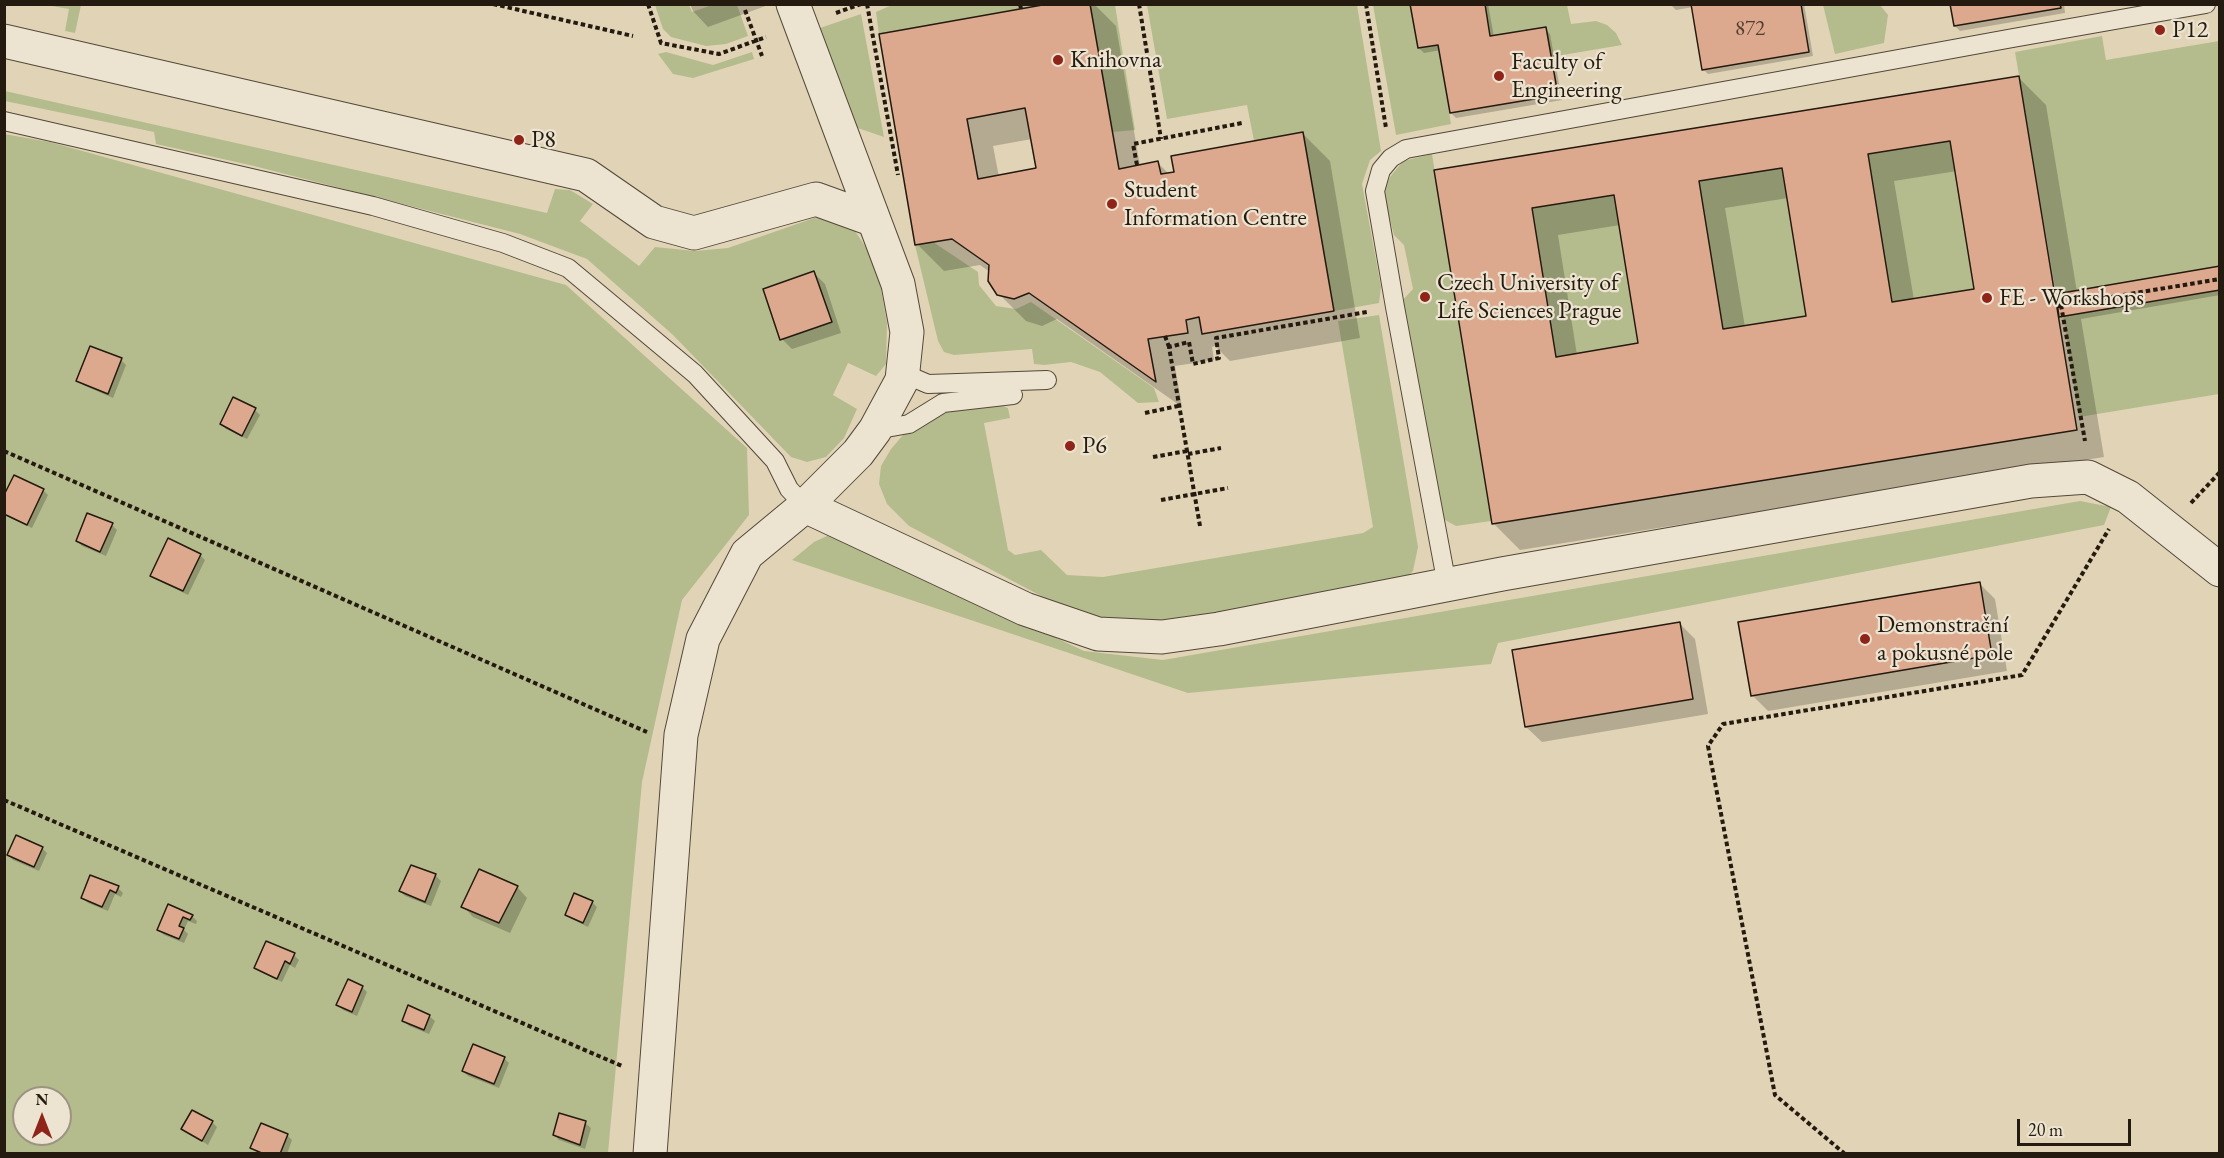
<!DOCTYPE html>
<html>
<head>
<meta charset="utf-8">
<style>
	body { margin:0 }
	#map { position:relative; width:2224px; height:1158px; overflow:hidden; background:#e1d4b6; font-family:"EB Garamond",serif }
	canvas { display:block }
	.frame { position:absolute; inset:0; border:6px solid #241a0f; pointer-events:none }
	.north { position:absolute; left:12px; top:1086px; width:60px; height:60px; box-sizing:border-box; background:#ece3d0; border:2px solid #9c9383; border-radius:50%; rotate:0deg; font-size:16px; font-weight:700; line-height:24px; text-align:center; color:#241a0f }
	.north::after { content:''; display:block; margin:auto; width:21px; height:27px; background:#8f2418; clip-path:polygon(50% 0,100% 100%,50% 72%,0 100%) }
	.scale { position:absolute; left:2017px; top:1119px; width:114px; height:27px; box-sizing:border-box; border:3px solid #241a0f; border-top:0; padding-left:8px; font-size:18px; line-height:21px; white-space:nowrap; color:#241a0f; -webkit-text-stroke:4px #ece3d0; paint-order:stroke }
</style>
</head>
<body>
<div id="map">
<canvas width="2224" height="1158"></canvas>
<div class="frame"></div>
<div class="north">N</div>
<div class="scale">20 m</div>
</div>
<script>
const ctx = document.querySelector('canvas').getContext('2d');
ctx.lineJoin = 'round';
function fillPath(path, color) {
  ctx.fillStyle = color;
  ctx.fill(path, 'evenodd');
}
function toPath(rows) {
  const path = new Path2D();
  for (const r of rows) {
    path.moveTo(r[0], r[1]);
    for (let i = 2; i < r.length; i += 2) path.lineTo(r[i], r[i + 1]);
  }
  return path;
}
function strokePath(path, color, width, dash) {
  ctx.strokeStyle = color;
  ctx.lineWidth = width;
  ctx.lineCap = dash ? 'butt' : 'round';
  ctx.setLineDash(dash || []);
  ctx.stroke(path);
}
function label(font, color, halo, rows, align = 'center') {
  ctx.font = font + ' "EB Garamond",serif';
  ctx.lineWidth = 4.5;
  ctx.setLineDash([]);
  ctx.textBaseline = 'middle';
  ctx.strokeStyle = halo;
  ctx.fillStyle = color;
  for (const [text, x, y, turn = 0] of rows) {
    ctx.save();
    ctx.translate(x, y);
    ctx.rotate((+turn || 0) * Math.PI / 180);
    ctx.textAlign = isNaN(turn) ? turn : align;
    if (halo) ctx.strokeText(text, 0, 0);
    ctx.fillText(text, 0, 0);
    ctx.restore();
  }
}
const green = toPath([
	[894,4,1048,5,879,34,876,12],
	[46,5,81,5,75,33,65,31,69,9],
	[655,5,689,5,692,12,712,5,737,5,748,36,726,44,706,46,671,37,663,29],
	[1090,5,1115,5,1135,130,1112,132],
	[1147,5,1357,5,1381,151,1370,160,1362,184,1381,287,1379,303,1334,311,1303,133,1254,141,1247,105,1167,119],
	[1373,5,1410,5,1418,48,1438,45,1451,124,1396,135],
	[1485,5,1567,5,1571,24,1596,21,1607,25,1616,33,1622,45,1551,57,1490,36],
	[1823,5,1880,5,1888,15,1884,43,1835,54],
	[861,14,884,137,849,125,820,28],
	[2102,36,2106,60,2219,41,2219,266,2056,294,2015,52],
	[666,52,713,65,752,52,754,59,693,78,673,74,658,54],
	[5,91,547,213,555,189,570,190,593,204,580,221,639,266,655,247,695,251,728,248,814,218,837,220,853,228,867,249,879,278,887,323,886,364,876,376,848,363,833,395,857,409,844,438,826,457,807,462,791,457,673,335,587,259,520,234,254,166,156,144,154,132,5,101],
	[4,134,50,142,566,285,747,448,749,515,682,600,642,782,608,1153,5,1153],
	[24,1098,60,1098,60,1134,24,1134],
	[1950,141,1974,289,1892,302,1868,154],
	[1432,154,1491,521,1456,526,1443,519,1402,301,1413,289,1404,245,1394,235,1386,204,1385,189,1390,177,1403,161],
	[1782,168,1806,316,1723,329,1699,181],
	[1614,195,1638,343,1556,357,1532,208],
	[933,242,978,272,979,285,996,306,1016,309,1031,302,1154,388,1159,402,1138,403,1100,372,1071,362,1044,365,1034,364,1032,349,954,355,944,352,938,341,915,245],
	[2219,290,2219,394,2079,417,2063,316],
	[1379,315,1418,547,1413,571,1404,581,1167,621,1129,622,1092,617,1058,605,909,526,887,504,879,484,881,466,891,449,909,428,932,414,995,403,1008,408,1010,418,984,423,1008,550,1015,555,1041,550,1067,575,1103,577,1363,533,1373,527,1338,321],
	[2080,501,2111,507,2104,525,1498,643,1491,664,1188,693,792,560,814,542,829,535,875,553,1084,651,1163,660]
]);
const shadow = toPath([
	[690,4,771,4,708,27,693,11],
	[1057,4,1094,4,1116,26,1140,166,1158,163,1169,174,1303,134,1330,161,1360,338,1230,361,1215,346,1212,347,1214,360,1175,366,1182,407,1057,319,1042,326,1026,321,999,294,990,272,980,265,944,271,917,244,881,35],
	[1032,139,1038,170,999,177,993,146],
	[1412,4,1488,4,1494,37,1545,29,1550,34,1562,100,1456,118,1451,113,1441,50,1424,53,1419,48],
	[1804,4,1813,56,1708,74,1703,69,1693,7,1676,10,1671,5],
	[1951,4,2064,4,2065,13,1960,31,1955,26],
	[2019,78,2046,105,2077,292,2220,268,2220,295,2081,319,2104,457,1520,550,1493,523,1436,172],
	[1957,171,1976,290,1914,300,1894,181],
	[1788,198,1807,317,1745,327,1725,208],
	[1620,225,1640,345,1577,355,1558,235],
	[814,273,825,284,841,333,792,349,782,339],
	[91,348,121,360,126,365,113,398,83,385,78,380],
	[255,410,260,415,247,439,226,429,221,424],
	[43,490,48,495,32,528,4,515,4,499],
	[112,525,117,530,106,556,82,546,77,541],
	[200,555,205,560,188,595,157,580,152,575],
	[1980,584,1995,599,2007,671,1768,711,1752,695],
	[1679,623,1695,639,1708,714,1542,742,1526,727],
	[42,848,47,853,39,871,13,860,8,855],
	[412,867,436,876,441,881,431,906,405,896,400,891],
	[517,887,527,898,510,933,473,917,463,906],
	[118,888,123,893,121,897,115,894,108,911,88,903,83,898],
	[592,902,597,907,588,927,572,919,567,914],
	[169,906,192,916,197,921,196,924,188,921,184,930,188,934,184,943,164,935,159,930],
	[294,955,299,960,295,968,290,965,282,982,261,972,256,967],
	[362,987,367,992,357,1016,343,1010,338,1005],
	[429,1016,435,1021,429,1034,409,1026,404,1021],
	[504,1058,509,1063,499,1088,468,1076,463,1071],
	[212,1122,217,1127,208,1145,183,1129],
	[585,1123,591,1128,585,1149,559,1140,554,1135],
	[287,1135,292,1140,287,1154,259,1154,252,1147]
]);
const building = toPath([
	[1048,4,1090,4,1119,169,1158,161,1161,174,1174,172,1171,156,1303,132,1334,311,1202,334,1199,317,1186,320,1188,333,1148,339,1156,382,1029,293,1014,299,997,295,988,281,989,265,952,239,915,245,879,34,1048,4],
	[1025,108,1036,168,978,179,967,119,1025,108],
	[1410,4,1485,4,1490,36,1546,27,1558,95,1450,113,1438,45,1418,48,1410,4],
	[1691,4,1801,4,1809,52,1702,70,1691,4],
	[1950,4,2060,4,2061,8,1954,26,1950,4],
	[2019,76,2077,430,1492,524,1434,170,2019,76],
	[1950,141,1974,289,1892,302,1868,154,1950,141],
	[1782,168,1806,316,1723,329,1699,181,1782,168],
	[1614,195,1638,343,1556,357,1532,208,1614,195],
	[2220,266,2220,290,2059,317,2056,294,2220,266],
	[814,271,832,322,780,340,763,289,814,271],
	[90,346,122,358,108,394,76,381,90,346],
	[233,397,256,408,242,436,220,424,233,397],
	[14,475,44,489,27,525,4,514,4,495,14,475],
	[87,513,113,523,100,552,76,541,87,513],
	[168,538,201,554,183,591,150,576,168,538],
	[1980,582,1992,655,1751,696,1738,622,1980,582],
	[1680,622,1693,699,1525,727,1512,650,1680,622],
	[16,835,43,847,34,867,7,855,16,835],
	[411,865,436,874,425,902,399,891,411,865],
	[479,869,518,886,499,923,461,907,479,869],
	[90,875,119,886,116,893,110,890,102,907,81,898,90,875],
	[574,893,593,901,583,923,565,915,574,893],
	[168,904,193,915,190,920,183,917,179,926,184,928,179,939,157,930,168,904],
	[266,941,295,953,290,964,285,961,277,979,254,968,266,941],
	[348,979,363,986,352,1012,336,1005,348,979],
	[408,1005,430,1015,424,1030,402,1021,408,1005],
	[473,1044,505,1057,494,1084,462,1071,473,1044],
	[192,1110,213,1121,202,1141,181,1129,192,1110],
	[559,1113,586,1121,580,1145,553,1135,559,1113],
	[261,1123,288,1134,280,1154,264,1154,250,1148,261,1123]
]);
const path = toPath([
	[493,4,633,36],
	[648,4,661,43,719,54,766,37],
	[867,4,898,175],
	[1020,4,1021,9],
	[1139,4,1161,139],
	[1366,4,1386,128],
	[745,10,762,56],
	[836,13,861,4],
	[1137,165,1133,144,1242,123],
	[2061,305,2085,441],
	[2057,306,2220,279],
	[1165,336,1169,347],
	[1145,413,1178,406],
	[4,451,647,732],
	[1188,454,1221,448],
	[1153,457,1187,451],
	[1161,500,1228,488],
	[2191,503,2220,472],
	[1200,526,1169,347,1189,342,1193,364,1219,358,1216,338,1367,312],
	[4,800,622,1066],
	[1845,1154,1775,1095,1708,746,1723,724,2022,675,2109,529]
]);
const service = toPath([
	[4,121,373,206,503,243,568,268,695,374,775,461,789,489,805,506],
	[904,368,914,378,928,384,1047,380],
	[875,430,909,424,943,403,1013,395],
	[1447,585,1395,307,1375,191,1381,170,1391,158,1406,149,2013,38,2206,4]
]);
const minor = toPath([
	[4,41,586,175,654,222,694,233,816,199,874,220],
	[805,506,1025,609,1098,634,1162,637,1219,629,1502,574,2031,481,2088,477,2128,497,2220,570],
	[650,1154,681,735,703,639,747,554,805,506,858,453,875,430,902,380,907,332,898,284,793,4]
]);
const markers = [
	[2160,30,6,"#8f2418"],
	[1058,60,6,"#8f2418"],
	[1499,76,6,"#8f2418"],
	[519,140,6,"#8f2418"],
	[1112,204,6,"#8f2418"],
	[1425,297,6,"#8f2418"],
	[1987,298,6,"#8f2418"],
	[1070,446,6,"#8f2418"],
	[1865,639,6,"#8f2418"]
];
const numberNames = [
	["872",1750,29]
];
const poiNames = [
	["P12",2172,30],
	["Knihovna",1070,60],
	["Faculty of",1511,62],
	["Engineering",1511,90],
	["P8",531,140],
	["Student",1124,190],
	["Information Centre",1124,218],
	["Czech University of",1437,283],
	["Life Sciences Prague",1437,311],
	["FE - Workshops",1999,298],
	["P6",1082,446],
	["Demonstrační",1877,625],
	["a pokusné pole",1877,653]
];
fillPath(green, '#b4bc8d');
fillPath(shadow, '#0003');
fillPath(building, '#dda98e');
strokePath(building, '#241a0f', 1.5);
strokePath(service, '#534839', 20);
strokePath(minor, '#534839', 35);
strokePath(path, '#241a0f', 4, [4.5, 3]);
strokePath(service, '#ece3d0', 18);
strokePath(minor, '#ece3d0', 33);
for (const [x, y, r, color] of markers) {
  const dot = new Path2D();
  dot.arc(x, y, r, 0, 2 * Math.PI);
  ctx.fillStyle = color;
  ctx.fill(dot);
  strokePath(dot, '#ece3d0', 2);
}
label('21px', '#523e2f', null, numberNames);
label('24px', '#241a0f', '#ece3d0', poiNames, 'left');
</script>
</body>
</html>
